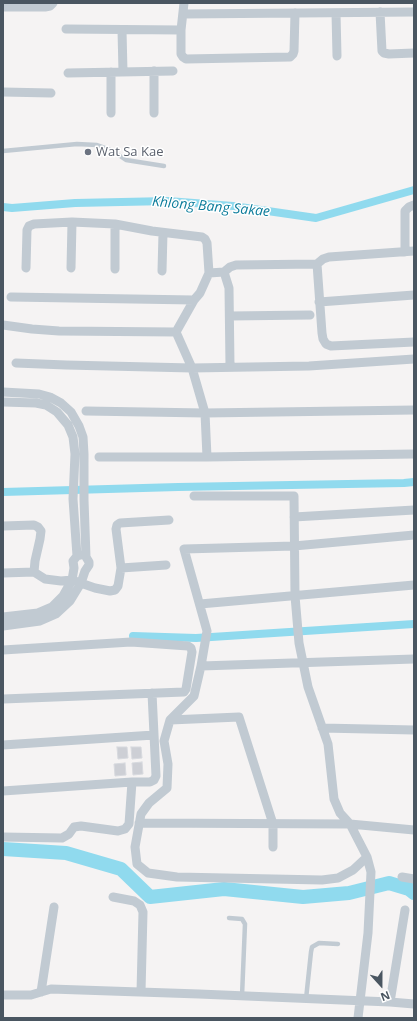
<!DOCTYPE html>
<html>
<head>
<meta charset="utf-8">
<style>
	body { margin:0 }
	#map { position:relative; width:417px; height:1021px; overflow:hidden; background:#f5f3f3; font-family:"Open Sans",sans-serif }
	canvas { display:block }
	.frame { position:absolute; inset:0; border:4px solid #4a5661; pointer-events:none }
	.north { position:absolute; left:361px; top:965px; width:40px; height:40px; -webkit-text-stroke:3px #fff; paint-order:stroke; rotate:159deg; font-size:11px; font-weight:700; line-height:16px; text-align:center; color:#4a5661 }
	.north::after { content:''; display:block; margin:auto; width:14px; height:18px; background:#4a5661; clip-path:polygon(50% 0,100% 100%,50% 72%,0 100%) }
</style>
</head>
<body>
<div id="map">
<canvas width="417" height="1021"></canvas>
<div class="frame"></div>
<div class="north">N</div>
</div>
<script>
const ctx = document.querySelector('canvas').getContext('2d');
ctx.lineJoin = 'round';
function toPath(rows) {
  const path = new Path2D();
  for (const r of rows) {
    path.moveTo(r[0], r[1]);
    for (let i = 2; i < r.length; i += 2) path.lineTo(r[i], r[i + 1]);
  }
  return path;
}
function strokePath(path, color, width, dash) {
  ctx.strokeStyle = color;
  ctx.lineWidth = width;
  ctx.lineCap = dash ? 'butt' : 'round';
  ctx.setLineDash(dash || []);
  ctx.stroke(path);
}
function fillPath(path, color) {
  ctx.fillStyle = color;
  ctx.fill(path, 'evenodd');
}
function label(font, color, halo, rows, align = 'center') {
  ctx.font = font + ' "Open Sans",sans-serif';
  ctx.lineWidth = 3;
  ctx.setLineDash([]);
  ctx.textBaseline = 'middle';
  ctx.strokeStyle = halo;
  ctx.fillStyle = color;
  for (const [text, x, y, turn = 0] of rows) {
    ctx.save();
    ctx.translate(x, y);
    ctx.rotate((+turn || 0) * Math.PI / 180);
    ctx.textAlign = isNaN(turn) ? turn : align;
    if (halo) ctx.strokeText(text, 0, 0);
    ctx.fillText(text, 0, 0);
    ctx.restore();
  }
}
const canal = toPath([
	[3,207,12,208,75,203,168,201,233,206,316,218,414,190],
	[3,492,178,487,404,483,414,482],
	[133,636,196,638,414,624]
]);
const river = toPath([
	[3,849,66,853,121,869,150,897,224,889,303,897,349,893,389,883,409,889,414,893]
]);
const building = toPath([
	[117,747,127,747,128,758,118,759,117,747],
	[131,747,141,747,142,758,132,759,131,747],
	[142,762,143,774,133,775,132,763,142,762],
	[125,763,126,775,115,776,114,764,125,763]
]);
const service = toPath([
	[3,151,77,144,97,145,111,150,126,160,164,166],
	[229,918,242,919,245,924,242,996],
	[306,999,311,952,312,947,319,943,338,944]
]);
const minor = toPath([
	[184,3,181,30,181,54,183,57,186,59,290,57,293,54,294,51,295,13],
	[3,7,45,7,50,6,53,3],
	[380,12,382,51,384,53,389,54,414,53],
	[336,13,337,56],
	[183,14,414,12],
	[66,29,181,30],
	[122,30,123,72],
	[111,72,111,113],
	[68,73,173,71],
	[3,92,51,93],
	[154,113,154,71],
	[405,252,405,211,409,207,414,205],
	[317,264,322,333,323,339,326,344,331,346,414,342],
	[71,268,72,222],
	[115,269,115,224],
	[162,271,163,233],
	[224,272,230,267,236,265,317,264,323,259,329,257,414,251],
	[209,273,224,272,229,288,230,366],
	[11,297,194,300,200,293,209,273,207,243,205,239,202,237,152,231,115,224,72,222,34,224,29,226,27,230,26,268],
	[194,300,176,332,192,368,205,413,207,457],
	[319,302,414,295],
	[230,316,310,315],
	[3,325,32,329,59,331,176,332],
	[16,363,66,365,192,368,309,366,414,359],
	[3,392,39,394,50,397,61,403,71,412,79,426,83,437,84,454,84,500,86,557,89,562,89,565,85,571,81,583,70,601,56,614,40,621,3,626],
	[3,402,36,403,46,405,57,412,68,425,73,437,75,454,73,499,77,556],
	[86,411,205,413,414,410],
	[99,457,207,457,414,454],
	[194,496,294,496,295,596,299,643,308,687,328,744,334,799,340,813,350,824,367,857,371,872,368,933,358,1018],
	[294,517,414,510],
	[3,526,34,525,38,527,41,531,40,539,35,561,34,572,45,579,61,581,72,580,95,588,110,591,115,590,118,586,121,568,116,529,117,525,120,523,169,520],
	[121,568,166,565],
	[3,573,34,572],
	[200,604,414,585],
	[3,617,38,613,52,607,63,596,72,580,74,568,73,561,77,556,81,555],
	[3,650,131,642,188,646,191,648,192,652,186,689,184,692,3,699],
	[201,666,207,631,184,549,294,546,414,535],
	[170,720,239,717,273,824,273,847],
	[322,728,414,730],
	[3,745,154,735],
	[3,791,132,782,150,782,154,780,156,776,152,693],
	[139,823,350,824,414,830],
	[3,837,62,838,69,834,74,827,81,826,118,831,125,829,129,824,132,782],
	[367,857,353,870,338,878,322,880,177,877,148,873,137,864,135,847,141,814,149,803,167,788,168,764,164,741,170,720,194,696,201,666,414,659],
	[402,877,414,879],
	[113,897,134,901,140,905,143,912,141,992],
	[41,992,54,907],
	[3,995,31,995,51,989,199,994,390,1002,414,1004],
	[390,1002,405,910]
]);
const markers = [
	[88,152,4,"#6b7280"]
];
const worshipNames = [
	["Wat Sa Kae",96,152]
];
const waterNames = [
	["Khlong Bang Sakae",211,207,5]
];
strokePath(canal, '#90daee', 8);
strokePath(river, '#90daee', 14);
fillPath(building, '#cdcfd5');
strokePath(building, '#d7d9de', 1);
strokePath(service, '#c1cad2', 4.5);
strokePath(minor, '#c1cad2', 9);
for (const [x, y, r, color] of markers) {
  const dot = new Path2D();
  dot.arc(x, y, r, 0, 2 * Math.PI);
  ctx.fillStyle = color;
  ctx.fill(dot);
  strokePath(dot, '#fff', 1.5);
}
label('13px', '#5b616d', '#fff', worshipNames, 'left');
label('italic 14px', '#0c7c9b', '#fff', waterNames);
</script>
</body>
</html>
